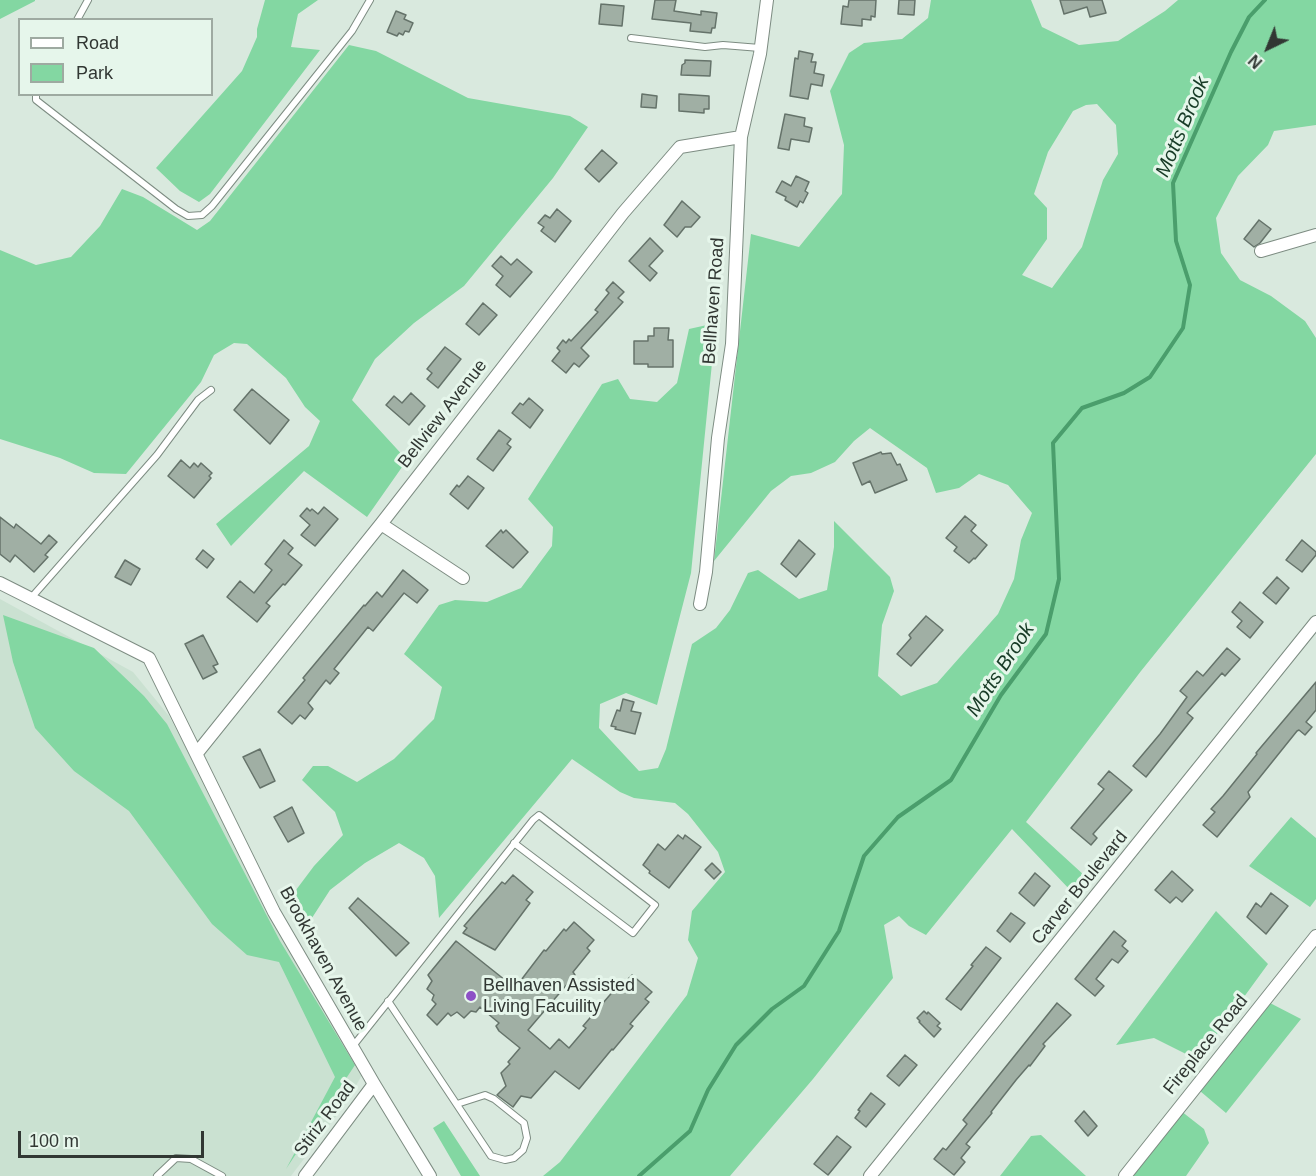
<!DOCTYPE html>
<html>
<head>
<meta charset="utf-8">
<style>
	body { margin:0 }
	#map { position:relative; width:1316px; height:1176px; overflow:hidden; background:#d9e9de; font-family:Arial,sans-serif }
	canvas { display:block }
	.legend { position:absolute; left:18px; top:18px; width:195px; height:78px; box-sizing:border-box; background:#e6f6eb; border:2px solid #9eaaa1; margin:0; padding:8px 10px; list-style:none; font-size:18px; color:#313733 }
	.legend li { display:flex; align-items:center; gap:12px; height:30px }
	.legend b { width:30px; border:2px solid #9eaaa1 }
	.north { position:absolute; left:1238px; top:18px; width:60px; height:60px; -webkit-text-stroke:4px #e6f6eb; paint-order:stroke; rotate:223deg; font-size:16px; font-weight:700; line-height:24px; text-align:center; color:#313733 }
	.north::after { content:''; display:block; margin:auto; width:21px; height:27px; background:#313733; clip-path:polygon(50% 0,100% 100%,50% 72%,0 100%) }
	.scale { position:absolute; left:18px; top:1131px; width:186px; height:27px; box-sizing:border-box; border:3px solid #313733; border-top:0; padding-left:8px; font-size:18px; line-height:21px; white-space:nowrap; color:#313733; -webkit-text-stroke:4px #e6f6eb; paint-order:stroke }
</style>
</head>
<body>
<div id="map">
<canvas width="1316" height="1176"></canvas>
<ul class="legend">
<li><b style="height:8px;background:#fff"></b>Road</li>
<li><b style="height:16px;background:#83d7a2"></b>Park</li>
</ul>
<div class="north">N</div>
<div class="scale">100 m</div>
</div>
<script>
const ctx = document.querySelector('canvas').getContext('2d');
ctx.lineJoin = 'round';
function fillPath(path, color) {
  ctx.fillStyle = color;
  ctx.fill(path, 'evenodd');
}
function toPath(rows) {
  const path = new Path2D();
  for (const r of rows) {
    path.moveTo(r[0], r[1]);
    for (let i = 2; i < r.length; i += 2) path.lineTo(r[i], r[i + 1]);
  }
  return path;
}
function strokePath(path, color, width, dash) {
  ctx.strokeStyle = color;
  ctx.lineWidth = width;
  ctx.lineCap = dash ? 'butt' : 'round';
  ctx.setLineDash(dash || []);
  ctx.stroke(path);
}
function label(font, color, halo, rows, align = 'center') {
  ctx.font = font + ' Arial,sans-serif';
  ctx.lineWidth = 6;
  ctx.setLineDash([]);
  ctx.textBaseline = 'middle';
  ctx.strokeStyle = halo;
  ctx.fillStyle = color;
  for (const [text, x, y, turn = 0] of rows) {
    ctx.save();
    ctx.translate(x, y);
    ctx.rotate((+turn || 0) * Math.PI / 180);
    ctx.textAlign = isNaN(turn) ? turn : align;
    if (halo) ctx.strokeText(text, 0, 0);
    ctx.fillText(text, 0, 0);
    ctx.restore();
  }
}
const built = toPath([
	[0,599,133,672,169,716,362,1075,346,1103,291,1176,0,1176]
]);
const green = toPath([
	[0,0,35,0,35,1,0,19],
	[265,0,318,0,298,14,291,47,320,50,210,194,199,202,180,191,156,168,242,71,257,37,257,29],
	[931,0,1031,0,1042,27,1079,45,1118,41,1165,11,1178,0,1316,0,1316,125,1274,131,1268,145,1238,176,1216,218,1221,253,1240,280,1271,296,1305,321,1316,338,1316,454,1141,671,1026,822,1085,876,1072,892,1012,829,926,935,909,926,899,916,884,925,893,978,813,1079,730,1176,543,1176,560,1162,687,995,698,958,688,940,692,911,725,872,718,852,688,814,675,803,634,798,620,792,572,759,439,918,435,876,424,858,399,843,365,863,330,890,310,921,293,894,314,866,343,835,335,812,302,780,313,766,328,766,357,782,394,759,434,719,442,687,404,654,439,605,455,600,487,602,521,588,552,546,553,527,528,499,602,384,618,379,630,399,657,402,677,383,689,329,716,323,691,573,657,705,626,693,600,704,599,728,639,771,658,768,666,749,692,644,716,628,730,610,748,573,758,570,799,599,827,590,834,547,834,521,890,577,894,591,882,625,878,676,901,696,937,683,998,614,1014,579,1021,540,1032,513,1008,485,979,474,959,488,936,493,927,468,870,428,854,441,835,462,811,473,791,476,771,491,714,561,751,234,799,247,842,194,844,145,830,91,849,53,864,43,902,39,928,18],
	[1097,104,1116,125,1118,154,1103,180,1082,247,1052,288,1022,275,1047,239,1047,208,1034,194,1048,152,1073,111,1086,105],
	[349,45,376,51,468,98,570,116,588,127,553,178,464,286,414,323,375,359,352,400,407,460,367,517,304,471,231,546,216,524,309,446,320,421,305,407,286,378,247,344,234,343,214,355,201,382,126,474,94,473,60,458,0,439,0,250,36,265,71,257,100,226,122,189,143,197,197,230,210,221],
	[3,615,94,648,144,696,167,724,280,941,355,1065,286,1169,335,1077,279,962,247,955,212,924,129,811,74,771,35,728,13,662],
	[1291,817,1316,838,1316,899,1310,907,1249,866],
	[1216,911,1268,964,1198,1060,1154,1038,1116,1045],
	[1270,1003,1301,1019,1226,1113,1200,1091],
	[1181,1111,1204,1129,1209,1143,1186,1176,1130,1176],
	[444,1121,480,1176,461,1176,433,1128],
	[1041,1135,1086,1176,1000,1176,1031,1136]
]);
const stream = toPath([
	[639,1176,690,1131,708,1090,736,1045,772,1009,804,986,839,931,864,856,898,817,951,780,1001,695,1046,634,1059,579,1053,443,1082,408,1124,393,1150,377,1183,328,1190,285,1176,241,1173,183,1231,52,1249,17,1265,0]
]);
const building = toPath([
	[655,0,676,0,674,11,701,15,701,11,717,13,715,28,712,28,711,33,690,31,691,23,652,19,655,0],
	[849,0,876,0,875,17,871,16,871,20,862,19,862,26,841,24,843,6,848,7,849,0],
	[899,0,915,0,914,15,898,14,899,0],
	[1060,0,1102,0,1106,13,1090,17,1087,7,1064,14,1060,0],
	[601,4,624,6,622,26,599,24,601,4],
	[396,11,406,15,404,19,413,23,409,32,405,31,403,35,399,33,397,36,387,32,396,11],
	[799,51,813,54,811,62,816,62,814,73,824,75,822,86,811,84,808,99,790,96,795,58,798,59,799,51],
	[685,60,711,61,710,76,681,75,682,65,685,63,685,60],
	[642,94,657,96,656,108,641,107,642,94],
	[679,94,709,96,709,109,704,109,704,113,679,111,679,94],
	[785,114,805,118,804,126,812,128,809,142,791,139,789,150,778,148,785,114],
	[602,150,617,163,599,182,585,169,602,150],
	[796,176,809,182,805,191,808,193,803,203,800,201,797,207,785,200,786,197,776,192,782,181,791,186,796,176],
	[682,201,700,217,691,227,685,227,677,237,664,225,682,201],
	[557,209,571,221,555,242,541,231,544,227,538,223,545,215,550,218,557,209],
	[1259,220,1271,229,1260,243,1254,247,1244,239,1259,220],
	[650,238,663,251,649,266,657,273,650,281,629,261,650,238],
	[501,256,511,265,517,259,532,272,510,297,496,285,503,276,492,266,501,256],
	[613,282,624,292,618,298,623,302,581,348,589,356,579,367,574,363,566,373,552,361,560,351,557,348,563,340,566,343,569,339,571,341,598,312,595,310,609,293,606,290,613,282],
	[483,303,497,315,479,335,466,324,483,303],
	[654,328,669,328,668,340,673,340,673,367,648,367,648,364,634,364,634,341,648,341,648,336,654,336,654,328],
	[445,347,461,359,438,388,427,379,432,373,427,369,445,347],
	[252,389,289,420,270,444,234,410,252,389],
	[411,393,425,406,409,425,386,405,394,396,402,403,411,393],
	[529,398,543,410,530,428,512,413,520,403,523,405,529,398],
	[499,430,511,439,507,444,511,447,493,471,477,459,499,430],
	[881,452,882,454,891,453,897,465,900,464,907,480,875,493,870,481,862,485,853,463,881,452],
	[181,460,190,468,194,463,198,467,201,463,212,473,209,476,211,478,194,498,168,476,181,460],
	[468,476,484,488,468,509,450,494,457,485,459,487,468,476],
	[324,507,338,519,315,546,301,535,310,525,300,516,307,508,310,511,312,509,318,514,324,507],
	[965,516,976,525,971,531,987,545,975,559,974,558,969,563,954,551,957,547,946,538,965,516],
	[0,517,14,528,16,524,41,544,49,535,57,542,45,555,48,557,34,572,15,555,10,562,0,554,0,517],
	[501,530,503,533,506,530,528,552,513,568,486,546,501,530],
	[284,540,293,548,288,554,302,565,285,585,283,584,266,603,270,606,257,622,227,597,240,581,254,593,272,570,265,564,284,540],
	[799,540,815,554,796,577,781,564,799,540],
	[1302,540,1316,552,1316,555,1302,572,1286,560,1302,540],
	[203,550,214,559,207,568,196,559,203,550],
	[125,560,140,569,131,585,115,577,125,560],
	[403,570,428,590,417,603,404,593,373,631,368,627,334,669,339,673,330,684,326,680,308,703,313,709,305,719,300,715,292,724,278,712,305,680,303,678,364,605,365,606,377,592,382,597,403,570],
	[1277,577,1289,588,1276,604,1263,593,1277,577],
	[1240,602,1263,622,1250,638,1237,627,1242,621,1232,612,1240,602],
	[926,616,943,630,911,666,897,654,911,638,909,635,926,616],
	[203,635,218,664,213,666,217,672,203,679,185,644,203,635],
	[1227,648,1240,659,1225,676,1222,673,1187,713,1193,718,1146,777,1133,766,1160,734,1187,697,1180,691,1197,671,1203,676,1227,648],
	[1316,682,1316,710,1306,722,1312,727,1305,735,1299,730,1297,731,1248,792,1250,797,1217,837,1203,825,1215,812,1211,809,1223,796,1257,754,1256,753,1316,682],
	[623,699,634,702,631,711,641,713,635,734,615,729,616,727,611,726,617,710,620,711,623,699],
	[260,749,275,781,260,788,243,757,260,749],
	[1109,771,1132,790,1093,834,1097,838,1091,845,1071,828,1104,789,1098,784,1109,771],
	[292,807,304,833,288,842,274,817,292,807],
	[678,835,683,839,685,835,701,847,669,888,649,873,650,871,643,865,658,844,665,850,678,835],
	[712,863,721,872,714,879,705,870,712,863],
	[1172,871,1193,890,1182,902,1176,897,1170,903,1155,890,1172,871],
	[1035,873,1050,886,1034,906,1019,893,1035,873],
	[513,875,533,892,526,900,530,903,495,950,463,933,467,928,464,926,502,882,505,884,513,875],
	[1271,893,1288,906,1266,934,1247,917,1256,903,1261,907,1271,893],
	[358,898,409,943,396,956,349,908,358,898],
	[1011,913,1025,923,1010,942,997,931,1011,913],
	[574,922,594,940,587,948,590,951,573,972,575,975,528,1030,550,1049,559,1039,569,1048,586,1028,583,1026,622,981,624,983,632,975,652,992,645,999,649,1002,630,1024,633,1026,613,1050,612,1049,579,1089,555,1071,531,1098,521,1096,513,1107,497,1095,506,1086,501,1073,510,1064,508,1062,520,1048,499,1031,496,1026,499,1023,480,1007,476,1012,471,1011,464,1018,457,1012,451,1016,448,1013,437,1025,427,1015,436,1004,432,1000,434,995,427,989,432,981,428,975,456,941,515,988,544,950,546,951,564,929,566,931,574,922],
	[1114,931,1126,941,1122,946,1128,951,1118,963,1112,959,1096,979,1104,986,1095,996,1075,979,1114,931],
	[986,947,1001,958,961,1010,946,999,973,966,971,965,986,947],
	[1057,1003,1071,1015,1043,1044,1045,1046,1030,1066,1029,1065,1016,1080,991,1112,992,1113,966,1144,970,1147,961,1158,965,1162,954,1175,934,1159,943,1148,946,1150,967,1124,963,1120,1057,1003],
	[924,1011,927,1014,928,1012,940,1023,937,1026,941,1029,934,1037,919,1022,920,1021,917,1018,924,1011],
	[905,1055,917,1065,899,1086,887,1076,905,1055],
	[871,1093,885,1104,866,1127,855,1118,860,1111,858,1110,871,1093],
	[1084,1111,1097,1126,1088,1136,1075,1121,1084,1111],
	[837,1136,851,1147,828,1175,814,1164,837,1136]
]);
const lane = toPath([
	[77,20,88,0],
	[631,38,705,47,723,45,760,48],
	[36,94,36,100,176,209,188,216,202,215,212,206,352,31,370,0],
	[31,598,157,455,198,400,211,390],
	[388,1001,491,1156,505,1160,514,1158,523,1150,527,1138,524,1123,494,1099,485,1095,457,1104],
	[353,1046,533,820,539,815,655,905,633,933,514,843],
	[157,1176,176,1158,191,1159,222,1176]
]);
const street = toPath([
	[1261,251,1316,235],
	[381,524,463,578],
	[0,583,149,658,274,912,374,1084,430,1176],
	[700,604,706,572,718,438,732,344,741,137,760,54,767,0],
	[197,753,381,524,623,213,680,147,741,137],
	[305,1176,374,1084],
	[870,1176,1316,622],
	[1125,1176,1316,936]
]);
const markers = [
	[471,996,6,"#8d50c6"]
];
const streetNames = [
	["Bellhaven Road",714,301,-86],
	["Bellview Avenue",443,414,-52],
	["Carver Boulevard",1080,888,-51],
	["Brookhaven Avenue",323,959,61],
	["Fireplace Road",1206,1045,-51],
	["Stiriz Road",325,1119,-53]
];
const poiNames = [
	["Bellhaven Assisted",483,986],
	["Living Facuility",483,1007]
];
const waterNames = [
	["Motts Brook",1183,127,-67],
	["Motts Brook",1001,670,-57]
];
fillPath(built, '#cae1d1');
fillPath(green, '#83d7a2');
strokePath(stream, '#4a9e6c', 4);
fillPath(building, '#a0afa4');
strokePath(building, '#65736a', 1.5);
strokePath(lane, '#7d8c82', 8);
strokePath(street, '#7d8c82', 14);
strokePath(lane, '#fff', 6);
strokePath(street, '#fff', 12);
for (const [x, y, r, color] of markers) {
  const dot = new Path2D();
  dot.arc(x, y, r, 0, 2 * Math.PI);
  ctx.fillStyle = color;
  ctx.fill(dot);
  strokePath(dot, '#e6f6eb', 2);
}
label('18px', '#313733', '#e6f6eb', streetNames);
label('18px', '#313733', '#e6f6eb', poiNames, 'left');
label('italic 20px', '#173b26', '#e6f6eb', waterNames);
</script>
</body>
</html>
